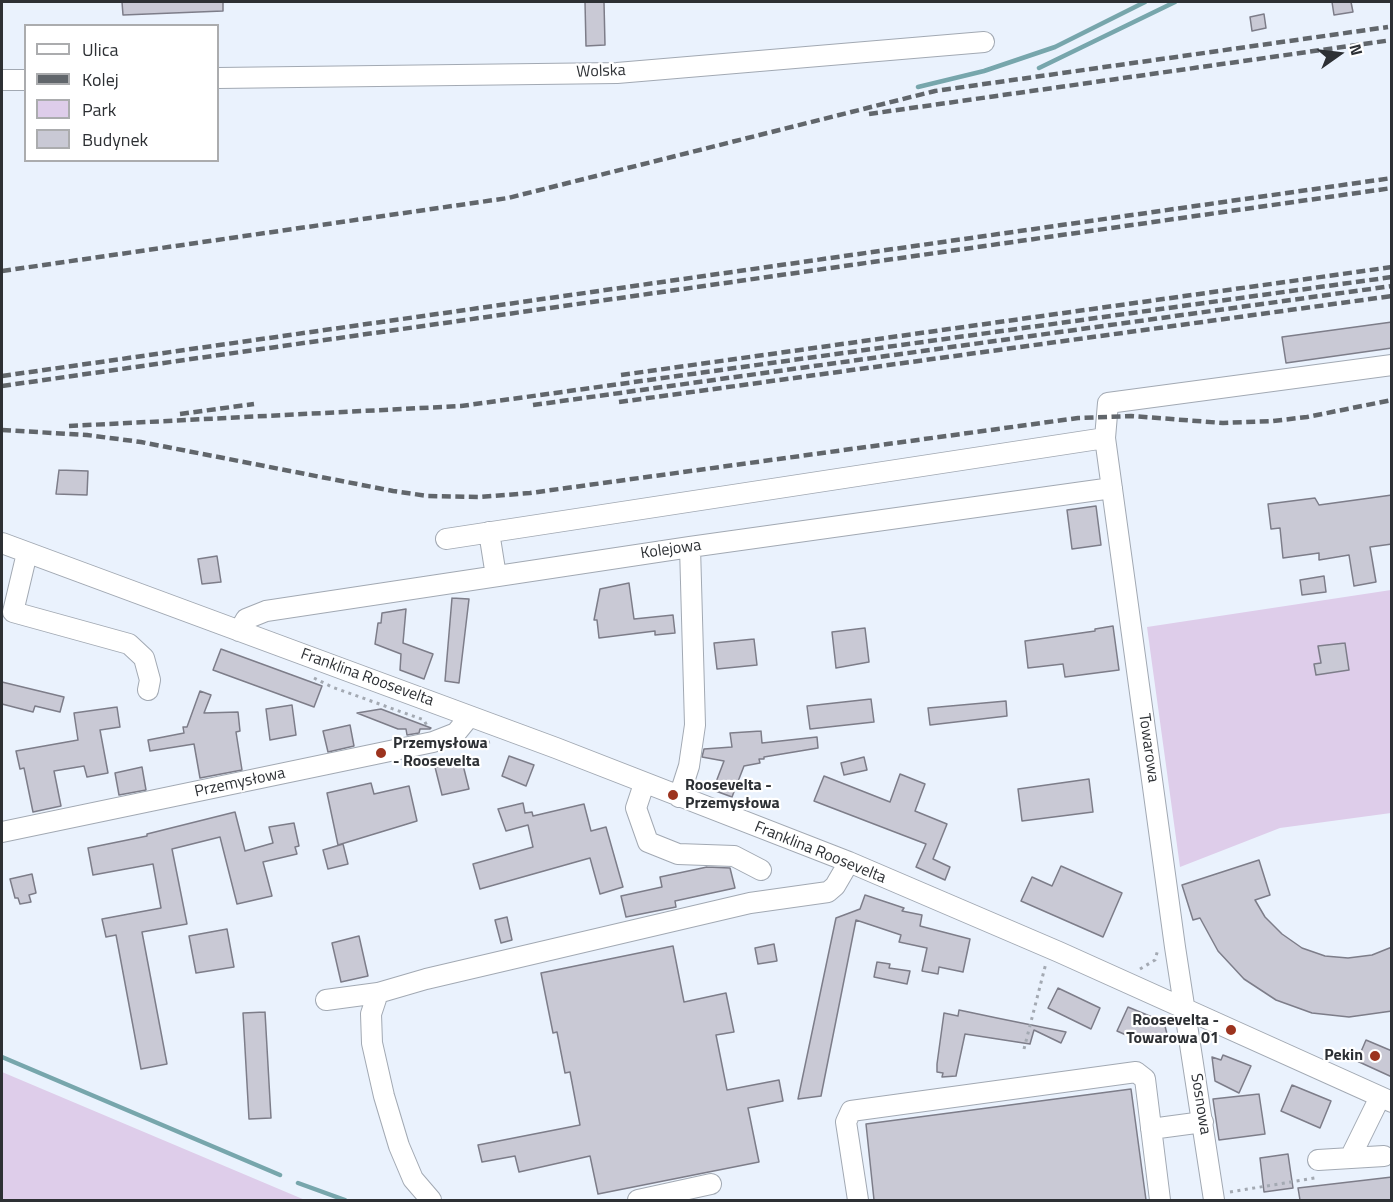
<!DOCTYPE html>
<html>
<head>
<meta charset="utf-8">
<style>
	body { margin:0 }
	#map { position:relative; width:1393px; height:1202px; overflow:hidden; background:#eaf2fd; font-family:"Titillium Web",sans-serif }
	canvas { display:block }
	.frame { position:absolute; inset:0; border:3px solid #2d3034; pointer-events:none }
	.legend { position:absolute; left:24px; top:24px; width:195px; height:138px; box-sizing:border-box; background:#fff; border:2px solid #abacae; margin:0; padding:8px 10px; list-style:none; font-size:18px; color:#2d3034 }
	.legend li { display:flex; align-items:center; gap:12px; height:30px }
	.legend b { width:30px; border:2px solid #abacae }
	.north { position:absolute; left:1309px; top:24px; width:60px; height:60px; -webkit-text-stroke:4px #fff; paint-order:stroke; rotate:76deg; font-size:16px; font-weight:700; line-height:24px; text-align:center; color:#2d3034 }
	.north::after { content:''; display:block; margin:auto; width:21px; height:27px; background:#2d3034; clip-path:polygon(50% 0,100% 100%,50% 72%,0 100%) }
</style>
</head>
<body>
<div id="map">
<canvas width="1393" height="1202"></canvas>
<div class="frame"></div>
<ul class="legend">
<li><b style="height:8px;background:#fff"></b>Ulica</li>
<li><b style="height:8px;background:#61666b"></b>Kolej</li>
<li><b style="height:16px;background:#decdea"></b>Park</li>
<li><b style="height:16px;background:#c9c9d5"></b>Budynek</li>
</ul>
<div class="north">N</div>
</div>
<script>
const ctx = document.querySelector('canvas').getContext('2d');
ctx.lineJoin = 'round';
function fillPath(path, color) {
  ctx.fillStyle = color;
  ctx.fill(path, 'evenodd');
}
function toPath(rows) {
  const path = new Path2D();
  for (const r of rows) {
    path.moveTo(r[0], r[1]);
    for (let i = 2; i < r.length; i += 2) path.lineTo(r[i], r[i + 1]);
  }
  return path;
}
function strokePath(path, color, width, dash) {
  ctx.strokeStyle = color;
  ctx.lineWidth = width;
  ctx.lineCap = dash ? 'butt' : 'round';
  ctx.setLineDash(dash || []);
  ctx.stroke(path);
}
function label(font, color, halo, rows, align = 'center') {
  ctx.font = font + ' "Titillium Web",sans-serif';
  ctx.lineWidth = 4.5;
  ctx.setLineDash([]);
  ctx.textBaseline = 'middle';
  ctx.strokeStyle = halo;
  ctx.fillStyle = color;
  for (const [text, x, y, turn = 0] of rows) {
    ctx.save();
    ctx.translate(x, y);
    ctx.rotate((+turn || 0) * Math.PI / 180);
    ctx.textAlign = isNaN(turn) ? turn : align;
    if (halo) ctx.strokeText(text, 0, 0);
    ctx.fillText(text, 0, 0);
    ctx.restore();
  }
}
const green = toPath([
	[1391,590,1391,813,1280,828,1180,867,1147,627],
	[2,1072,305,1200,2,1200]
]);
const stream = toPath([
	[1039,68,1175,2],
	[918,87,984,71,1055,47,1145,2],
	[2,1057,280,1175],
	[298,1183,345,1200]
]);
const building = toPath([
	[122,2,223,2,223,11,123,15,122,2],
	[585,2,604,2,605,45,586,46,585,2],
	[1332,2,1351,2,1353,12,1334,15,1332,2],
	[1264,14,1266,28,1252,31,1250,17,1264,14],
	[1392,322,1392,348,1286,363,1282,337,1392,322],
	[59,470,88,471,87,495,56,494,59,470],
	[1392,495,1392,544,1370,547,1376,582,1354,586,1349,555,1319,560,1319,553,1283,558,1280,528,1271,529,1268,504,1315,498,1319,505,1392,495],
	[1096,506,1101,545,1072,549,1067,510,1096,506],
	[217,556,221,582,202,584,198,559,217,556],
	[1324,576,1326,592,1302,595,1300,580,1324,576],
	[629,583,634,619,673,615,675,633,655,635,655,631,599,638,597,620,594,620,600,589,629,583],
	[452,598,469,599,459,683,445,681,452,598],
	[406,609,403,643,433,654,424,679,400,670,401,654,375,644,378,623,381,623,382,613,406,609],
	[1113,626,1119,670,1065,677,1063,664,1028,668,1025,641,1095,631,1095,629,1113,626],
	[865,628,869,662,836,668,832,632,865,628],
	[754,639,757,665,717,669,714,643,754,639],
	[1345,643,1349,670,1316,675,1314,664,1321,663,1318,646,1345,643],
	[221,649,322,686,314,707,213,670,221,649],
	[2,682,64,697,60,712,35,706,33,712,2,704,2,682],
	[200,691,211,695,204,713,238,712,240,731,236,732,242,770,200,778,194,744,150,751,148,740,184,733,183,727,187,727,200,691],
	[871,699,874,722,810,729,807,706,871,699],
	[1006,701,1007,716,930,725,928,708,1006,701],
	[292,705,296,735,270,740,266,709,292,705],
	[117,707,120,727,100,730,108,773,87,777,84,766,54,771,61,806,33,812,24,768,20,769,16,751,78,740,74,713,117,707],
	[381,709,431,728,430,729,420,729,419,733,407,735,406,729,398,729,357,713,381,709],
	[350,725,354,746,328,752,323,731,350,725],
	[761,731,762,743,817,737,818,748,764,757,764,759,759,759,760,763,744,766,732,797,713,790,724,761,702,757,704,749,732,747,730,733,761,731],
	[509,756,534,765,526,786,502,776,509,756],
	[864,757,867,770,844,775,841,763,864,757],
	[462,761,469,789,442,795,435,767,462,761],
	[142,767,146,790,119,795,115,773,142,767],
	[900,774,925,784,915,811,947,824,933,859,950,867,945,880,916,867,926,844,814,801,824,776,890,802,900,774],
	[1089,779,1093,812,1022,821,1018,789,1089,779],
	[371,783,374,794,409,786,417,821,338,845,327,793,371,783],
	[523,803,525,813,532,812,533,816,584,804,591,831,606,827,623,887,600,894,590,858,480,889,473,864,533,847,528,825,506,831,498,809,523,803],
	[235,812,245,851,273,843,269,827,294,823,299,846,295,847,297,854,263,862,272,896,237,904,220,837,172,849,187,924,142,932,167,1064,141,1069,116,935,106,937,102,919,161,908,153,864,93,875,88,848,147,836,147,834,235,812],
	[343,844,348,864,328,869,323,850,343,844],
	[1259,860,1270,895,1255,900,1265,917,1282,934,1302,948,1325,956,1348,958,1372,955,1392,947,1392,1011,1349,1017,1312,1013,1276,1000,1244,979,1218,951,1200,918,1193,920,1182,885,1259,860],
	[1061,866,1122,893,1103,937,1021,901,1032,877,1052,886,1061,866],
	[707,867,730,868,735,888,675,901,676,907,626,917,621,896,662,887,660,877,707,867],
	[32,874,36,893,29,895,31,902,20,904,18,898,15,898,10,879,32,874],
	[865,895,904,908,902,911,922,915,920,926,970,939,963,972,939,967,938,974,922,971,927,948,899,942,901,935,856,920,821,1096,798,1099,836,918,860,909,865,895],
	[507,917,512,940,501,943,495,920,507,917],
	[227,929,234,967,196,973,189,936,227,929],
	[359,936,368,976,341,982,332,943,359,936],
	[774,944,777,961,758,964,755,948,774,944],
	[673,946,684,1002,726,993,734,1032,716,1035,727,1090,779,1080,783,1101,748,1108,759,1162,598,1194,590,1156,519,1172,515,1156,482,1162,478,1145,580,1125,570,1072,565,1073,557,1032,553,1033,541,973,673,946],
	[877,962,890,964,889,968,910,971,907,984,874,977,877,962],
	[1058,988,1100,1008,1091,1029,1048,1008,1058,988],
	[1128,1007,1164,1022,1168,1038,1142,1042,1117,1031,1128,1007],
	[959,1010,997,1018,1066,1032,1061,1043,1034,1030,1030,1044,965,1034,956,1076,942,1077,943,1073,937,1072,937,1064,944,1013,958,1016,959,1010],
	[265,1012,271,1118,249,1119,243,1013,265,1012],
	[1366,1040,1392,1051,1392,1077,1357,1061,1366,1040],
	[1223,1055,1251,1066,1239,1093,1215,1081,1212,1057,1221,1060,1223,1055],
	[1292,1085,1331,1101,1320,1128,1281,1111,1292,1085],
	[1131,1089,1146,1200,874,1200,866,1124,1131,1089],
	[1259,1094,1265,1134,1219,1140,1213,1099,1259,1094],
	[1288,1154,1293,1188,1264,1192,1260,1158,1288,1154],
	[1392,1177,1392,1200,1300,1200,1298,1188,1392,1177]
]);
const path = toPath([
	[314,678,332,687,424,720,427,726],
	[467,746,490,742],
	[1140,969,1155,960,1158,949],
	[1024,1049,1046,963],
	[1230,1192,1315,1178]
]);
const minor = toPath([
	[218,78,617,73,984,42],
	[2,80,26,80],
	[1105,438,1108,403,1392,365],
	[489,532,496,576],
	[446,539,1105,438,1175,947,1214,1200],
	[2,543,556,748,849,862,1059,952,1392,1102],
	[27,553,13,612,129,644,144,658,150,680,148,690],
	[239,631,246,619,266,611,690,547,1112,488],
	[644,784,636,808,648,842,678,854,734,856,761,870],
	[679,797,689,766,695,725,690,547],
	[2,832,433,742,456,733,469,717],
	[378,993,371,1014,372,1043,384,1096,399,1146,413,1179,431,1200],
	[326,1000,378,993,426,979,750,903,828,892,835,886,849,862],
	[1151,1129,1203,1122],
	[1350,1158,1380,1097],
	[1318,1160,1384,1156],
	[638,1200,711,1184],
	[858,1200,846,1122,851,1111,1136,1072,1145,1079,1160,1200]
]);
const rail = toPath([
	[869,114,1392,40],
	[2,271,508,198,935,91,1388,27],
	[621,375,1392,267],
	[2,376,1392,178],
	[2,386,1392,188],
	[619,402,1392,296],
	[533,405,1392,286],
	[180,414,254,404],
	[69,426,461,406,1392,277],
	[2,430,87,435,141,442,393,491,428,496,480,497,530,493,1078,418,1131,416,1223,423,1273,421,1307,417,1392,400]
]);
const markers = [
	[381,753,6,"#9c331e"],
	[673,795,6,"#9c331e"],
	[1231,1030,6,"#9c331e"],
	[1375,1056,6,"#9c331e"]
];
const streetNames = [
	["Wolska",601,72,-2],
	["Kolejowa",671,550,-8],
	["Franklina Roosevelta",367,678,20],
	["Towarowa",1148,748,82],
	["Przemysłowa",240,783,-12],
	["Franklina Roosevelta",820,853,22],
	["Sosnowa",1200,1104,81]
];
const poiNames = [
	["Przemysłowa",393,744],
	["- Roosevelta",393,762],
	["Roosevelta -",685,786],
	["Przemysłowa",685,804],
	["Roosevelta -",1219,1021,"right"],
	["Towarowa 01",1219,1039,"right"],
	["Pekin",1363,1056,"right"]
];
fillPath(green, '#decdea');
strokePath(stream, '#77a6ac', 4.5);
fillPath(building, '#c9c9d5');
strokePath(building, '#7d7d89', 1.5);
strokePath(minor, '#a2a9b3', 22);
strokePath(path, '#a3a9b2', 3, [3, 4.5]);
strokePath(minor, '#fff', 20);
strokePath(rail, '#61666b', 4.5, [9, 4.5]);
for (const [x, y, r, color] of markers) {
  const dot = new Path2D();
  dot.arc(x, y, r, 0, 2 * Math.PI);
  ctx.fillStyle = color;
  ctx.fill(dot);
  strokePath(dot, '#fff', 2);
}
label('16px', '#2d3034', '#fff', streetNames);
label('bold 16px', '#2d3034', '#fff', poiNames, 'left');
</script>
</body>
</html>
